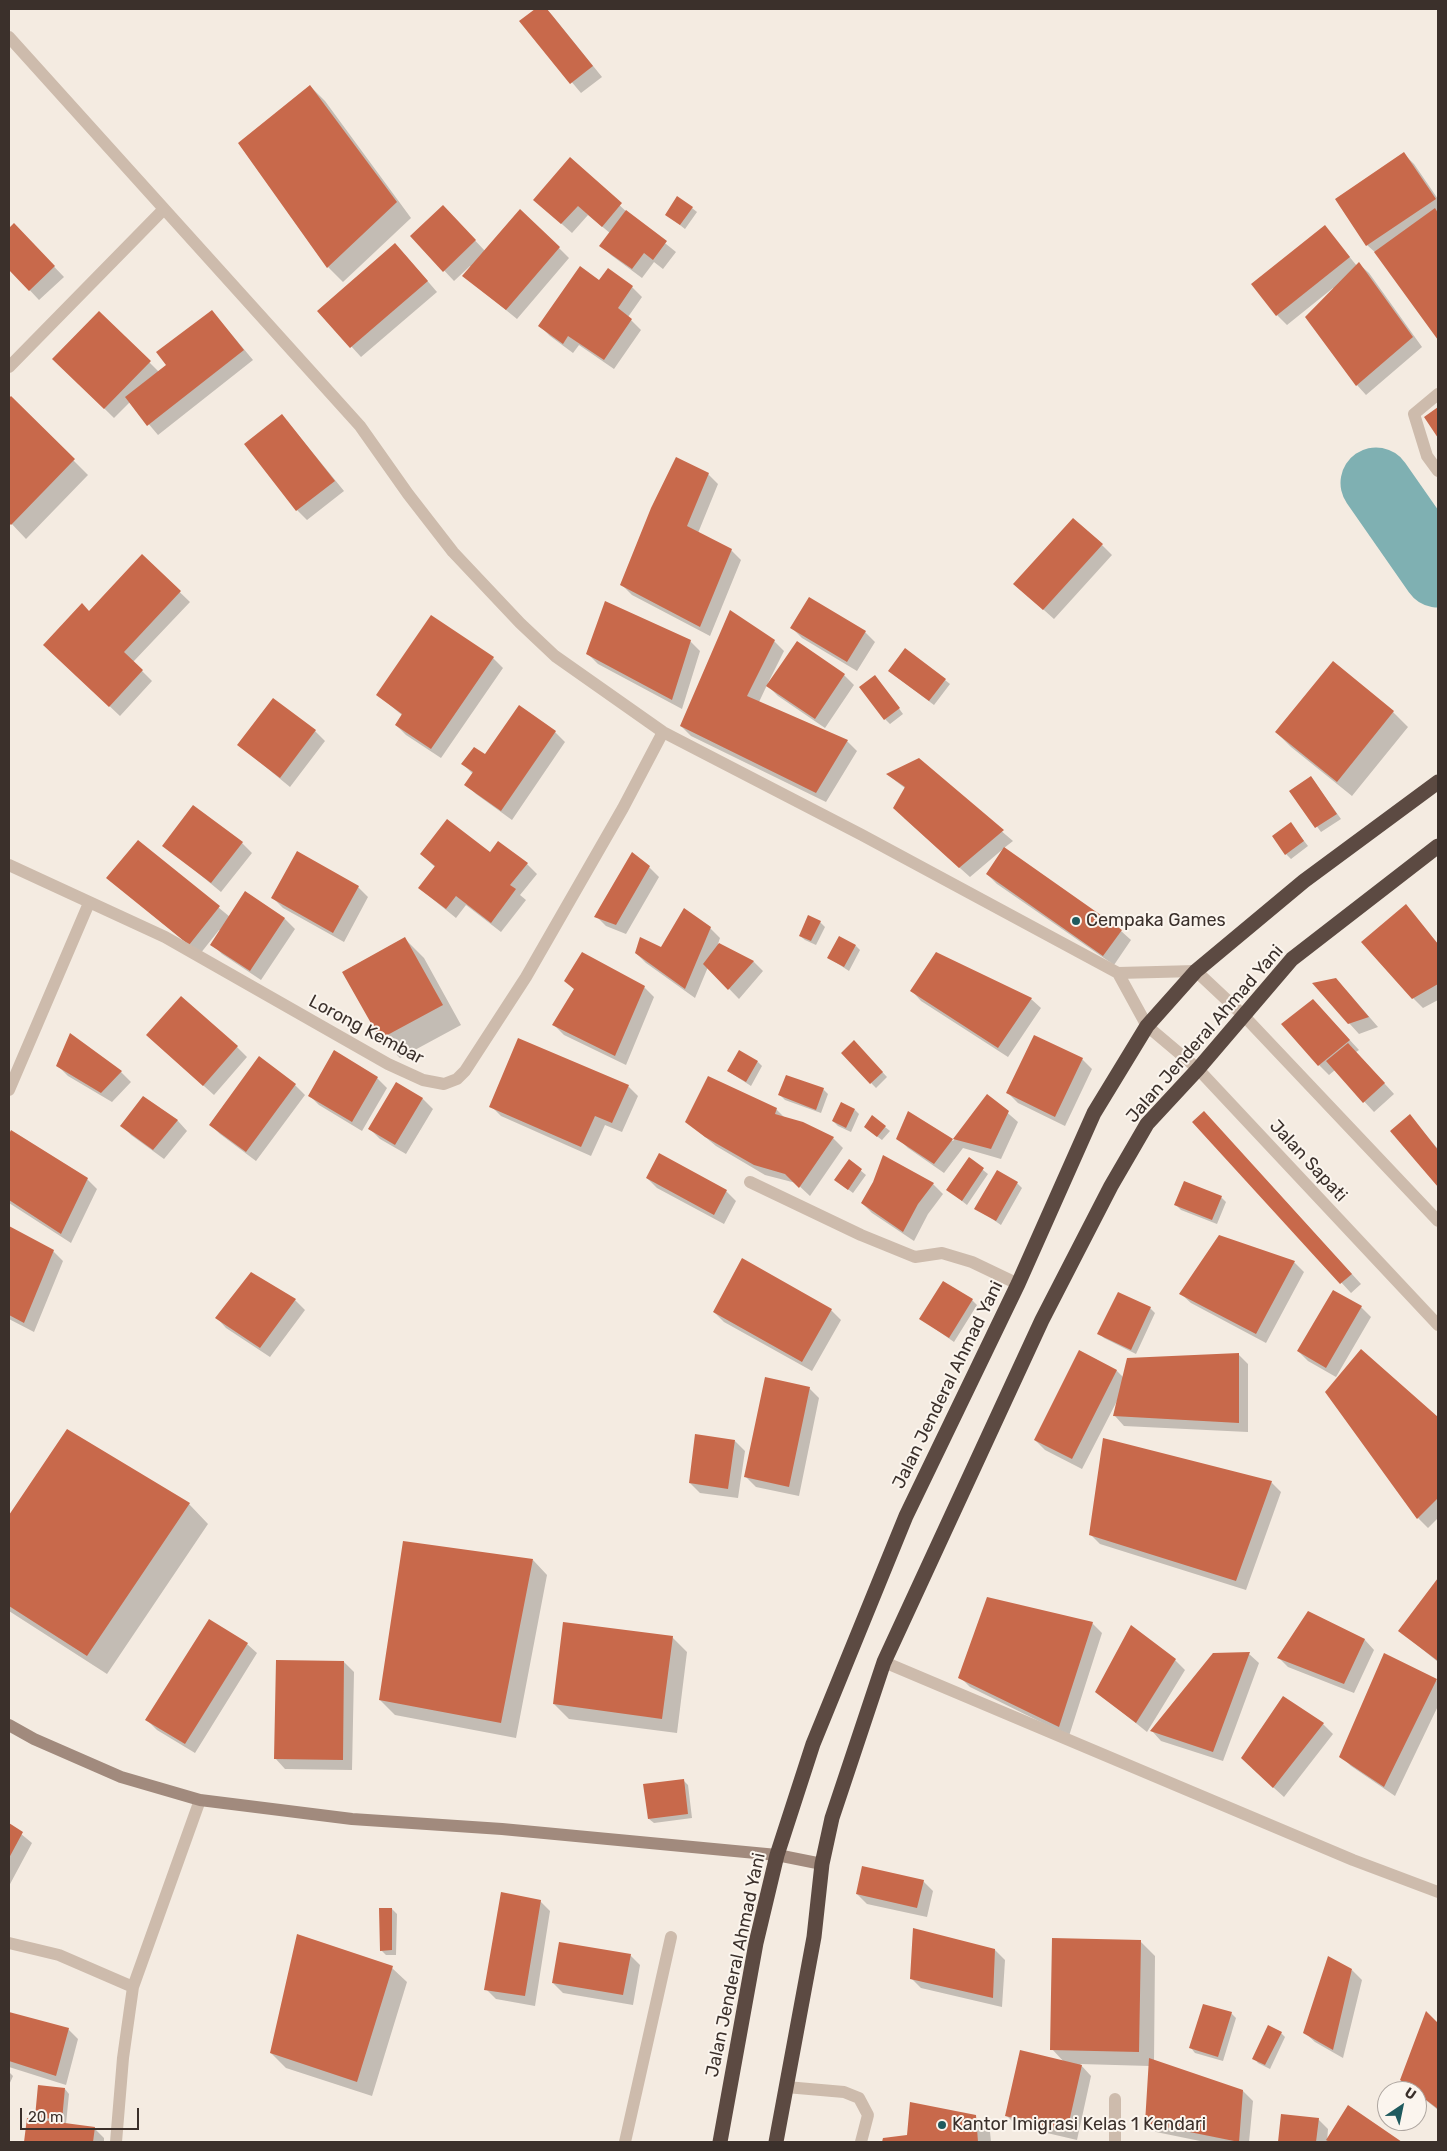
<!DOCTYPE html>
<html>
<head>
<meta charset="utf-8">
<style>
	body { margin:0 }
	#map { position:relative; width:1447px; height:2151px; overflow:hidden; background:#f4ebe1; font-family:Rubik,sans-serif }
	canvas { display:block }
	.frame { position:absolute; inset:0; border:10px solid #3b302b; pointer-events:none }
	.north { position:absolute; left:1377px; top:2081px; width:50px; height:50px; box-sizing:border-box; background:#fbf5ee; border:1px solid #aea6a0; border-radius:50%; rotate:34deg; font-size:14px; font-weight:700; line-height:20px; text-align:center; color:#3b302b }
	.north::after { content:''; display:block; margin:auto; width:18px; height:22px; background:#1f5a5e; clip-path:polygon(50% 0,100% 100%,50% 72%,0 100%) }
	.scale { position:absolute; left:20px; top:2108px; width:119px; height:22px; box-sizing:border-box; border:2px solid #3b302b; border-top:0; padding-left:6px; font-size:15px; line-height:18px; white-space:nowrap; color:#3b302b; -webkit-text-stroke:4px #fbf5ee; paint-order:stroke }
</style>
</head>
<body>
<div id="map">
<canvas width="1447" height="2151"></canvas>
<div class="frame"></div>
<div class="north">U</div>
<div class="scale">20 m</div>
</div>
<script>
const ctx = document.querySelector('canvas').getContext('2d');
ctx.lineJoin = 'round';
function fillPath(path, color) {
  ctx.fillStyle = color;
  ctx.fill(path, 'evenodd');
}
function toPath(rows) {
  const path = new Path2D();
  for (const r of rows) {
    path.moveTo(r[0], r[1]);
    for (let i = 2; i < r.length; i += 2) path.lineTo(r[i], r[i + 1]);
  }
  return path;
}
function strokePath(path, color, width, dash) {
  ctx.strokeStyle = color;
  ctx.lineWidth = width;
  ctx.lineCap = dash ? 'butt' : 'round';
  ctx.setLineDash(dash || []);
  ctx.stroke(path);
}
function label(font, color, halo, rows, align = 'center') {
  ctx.font = font + ' Rubik,sans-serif';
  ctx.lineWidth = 4;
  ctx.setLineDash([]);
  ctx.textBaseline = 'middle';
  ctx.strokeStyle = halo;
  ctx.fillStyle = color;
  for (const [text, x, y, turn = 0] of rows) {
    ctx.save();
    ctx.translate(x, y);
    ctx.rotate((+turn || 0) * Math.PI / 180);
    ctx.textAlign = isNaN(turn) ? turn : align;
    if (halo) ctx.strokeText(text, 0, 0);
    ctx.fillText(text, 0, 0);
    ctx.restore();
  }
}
const shadow = toPath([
	[537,9,546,9,552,15,602,77,581,93,520,21],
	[310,86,325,101,411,218,343,282,328,267],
	[1404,154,1414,164,1438,199,1438,338,1377,254,1367,245],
	[570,159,630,215,676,252,663,269,654,262,642,278,611,255,601,245,610,233,588,215,572,233,545,209],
	[692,208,697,212,685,229,667,215],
	[453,217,485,251,559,248,569,258,517,319,464,276,471,267,470,266,454,281,412,236],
	[14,225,64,277,39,300,9,268,9,230],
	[1325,227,1357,266,1359,264,1369,273,1422,347,1366,395,1357,385,1333,288,1287,325,1277,315],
	[405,255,437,292,361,357,319,311],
	[599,282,632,287,642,297,628,317,641,330,614,369,579,345,573,353,550,336,540,326],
	[212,311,253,360,158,435,130,402,114,418,54,359,99,312,159,372,168,365],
	[11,398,88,475,26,539,9,521,9,400],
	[282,415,344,491,307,520,297,510],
	[708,474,718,484,698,533,731,550,741,560,710,636,632,595,622,585],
	[1102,545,1112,555,1054,619,1025,593],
	[142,556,190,602,133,662,152,681,120,716,55,655],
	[792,628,865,632,875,642,857,671,802,638],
	[690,641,700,651,682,709,598,664,588,654],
	[774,641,784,651,768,683,770,684,797,643,844,675,854,685,825,728,778,696,767,685,759,702,847,741,857,751,826,802,691,736,681,726],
	[493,658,503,668,441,758,406,735,396,725,403,716,378,695],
	[1333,663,1393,712,1408,727,1352,796,1291,747,1276,732],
	[894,675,945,680,950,684,934,705],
	[879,681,903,714,890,724,885,719],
	[315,731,325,741,290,787,239,745],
	[555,732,565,742,512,820,476,794,466,784,473,774,463,764],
	[918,760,1013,841,1004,848,1121,931,1131,940,1114,965,997,884,987,874,1003,849,970,877,904,818,906,789,888,775],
	[1311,777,1341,819,1321,832,1291,791],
	[1291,824,1308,846,1291,859,1286,854],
	[138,841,230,917,246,893,285,919,295,929,261,980,222,954,212,944,221,931,219,930,200,954,108,878],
	[242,843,252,853,221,892,164,845],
	[298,852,358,887,368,897,344,942,283,908,273,898],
	[490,853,527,864,537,874,520,895,526,900,501,932,466,905,456,918,419,888,435,867,421,854],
	[649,867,659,877,626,934,606,926,596,916],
	[1406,906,1438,944,1438,1000,1423,1008,1413,998],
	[820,922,825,927,816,945,805,940,800,936],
	[710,928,720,938,718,944,754,962,763,971,739,999,708,967,695,998,646,963,636,953,661,949],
	[405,939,424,958,461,1025,400,1058,381,1038],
	[856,946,860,950,849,971,829,958],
	[565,980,644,987,654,997,626,1065,564,1035,554,1025,575,990],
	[1346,990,1378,1027,1359,1034,1349,1023],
	[912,991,1031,999,1041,1008,1008,1057,921,1001],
	[1323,1011,1359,1050,1356,1052,1394,1094,1374,1112,1335,1070,1329,1075,1319,1065],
	[147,1035,237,1047,247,1057,214,1095],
	[854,1042,887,1077,876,1088,842,1053],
	[259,1058,295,1085,305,1095,256,1161,220,1134,210,1124],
	[1082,1059,1092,1069,1065,1126,1018,1103,1008,1093],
	[758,1062,762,1066,751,1086,728,1071],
	[58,1066,121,1072,131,1082,112,1102,68,1076],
	[377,1078,387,1088,362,1131,319,1105,309,1095],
	[397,1084,423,1099,433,1109,406,1154,380,1139,370,1129],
	[628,1086,638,1096,622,1132,605,1125,591,1156,501,1116,491,1106],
	[823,1089,828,1094,821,1113,785,1100,780,1095],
	[988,1096,1018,1122,1001,1159,963,1148,944,1173,908,1148,898,1138,909,1113,953,1141],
	[143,1098,178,1121,187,1131,164,1159,131,1135,122,1125],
	[776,1109,786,1119,833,1138,843,1148,810,1196,796,1183,765,1175,716,1146,686,1121],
	[855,1110,859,1114,851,1132,838,1126,833,1121],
	[1410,1116,1438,1149,1438,1185,1392,1131],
	[1194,1122,1214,1123,1361,1284,1351,1293],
	[885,1127,890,1131,882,1140,870,1131],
	[12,1132,87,1179,97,1189,71,1243,9,1203,9,1136],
	[969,1159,988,1174,967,1205,948,1190],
	[849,1161,866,1175,853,1193,841,1184],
	[647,1178,726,1191,736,1201,724,1224,657,1188],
	[1017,1183,1022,1188,1001,1225,976,1208],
	[933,1184,943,1194,928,1214,914,1241,872,1213,862,1203],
	[1221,1197,1226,1202,1217,1224,1181,1210,1176,1205],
	[9,1228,53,1251,63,1261,34,1332,9,1319],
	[1294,1262,1304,1272,1266,1343,1191,1303,1181,1294],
	[295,1300,305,1310,270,1357,226,1328,217,1318],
	[972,1300,977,1305,954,1342,921,1319],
	[1361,1307,1371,1317,1336,1377,1308,1361,1298,1351],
	[1150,1308,1155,1313,1136,1354,1104,1338,1099,1333],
	[831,1310,841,1320,812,1371,724,1322,714,1312],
	[1361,1350,1438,1418,1438,1518,1428,1528,1418,1518,1327,1392],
	[1080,1351,1117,1371,1124,1378,1238,1354,1248,1364,1248,1432,1124,1426,1115,1416,1118,1399,1082,1469,1045,1450,1035,1440],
	[809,1388,819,1398,799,1496,756,1487,746,1477],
	[67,1431,189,1504,208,1524,107,1674,9,1611,9,1517],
	[735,1441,745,1451,738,1498,700,1493,690,1483],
	[1271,1482,1281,1492,1246,1590,1100,1544,1090,1534],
	[533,1560,547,1575,516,1738,395,1715,380,1700],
	[1438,1580,1438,1662,1400,1631],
	[1309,1612,1365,1640,1374,1650,1354,1693,1288,1667,1278,1657],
	[1092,1623,1102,1633,1069,1736,970,1687,960,1677],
	[672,1637,687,1652,677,1733,569,1719,554,1704],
	[247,1644,257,1653,195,1753,157,1730,147,1720],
	[1214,1654,1249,1654,1259,1663,1223,1761,1161,1741,1152,1731],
	[1175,1660,1185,1670,1147,1732,1097,1692],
	[344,1662,354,1672,352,1770,285,1769,275,1758],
	[1436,1680,1438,1682,1438,1706,1395,1796,1351,1766,1341,1756],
	[1323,1724,1333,1734,1284,1797,1252,1768],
	[683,1780,688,1785,692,1818,654,1823,649,1819],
	[9,1824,32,1843,9,1886],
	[923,1881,933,1891,927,1917,867,1904,857,1894],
	[540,1901,550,1911,535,2006,496,1999,486,1989],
	[392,1909,397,1914,396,1955,386,1955,381,1950],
	[1140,1941,1155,1956,1154,2061,1243,2091,1253,2101,1249,2142,1205,2142,1156,2132,1146,2122,1150,2066,1080,2064,1091,2076,1077,2140,1017,2126,1007,2116,1064,2062,1052,2049],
	[995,1950,1005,1960,1002,2007,921,1988,911,1978],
	[630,1955,640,1965,633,2005,563,1993,553,1983],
	[392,1968,407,1982,372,2096,286,2068,271,2053],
	[1352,1970,1362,1980,1343,2058,1315,2042,1304,2032],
	[9,2013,68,2029,78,2039,66,2085,9,2067],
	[1231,2013,1236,2018,1223,2061,1195,2053,1191,2048],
	[1427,2014,1438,2024,1438,2110,1401,2080],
	[1281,2033,1285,2037,1270,2069,1258,2063,1254,2058],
	[9,2072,13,2076,9,2085],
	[65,2089,69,2094,66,2124,94,2128,104,2138,104,2142,25,2142,28,2120,40,2121,36,2117],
	[1348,2107,1400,2142,1330,2142,1328,2140],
	[1282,2115,1318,2119,1328,2129,1327,2142,1279,2142],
	[975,2117,990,2132,991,2142,884,2142,884,2139,908,2137]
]);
const river = toPath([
	[1376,483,1438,572]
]);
const building = toPath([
	[535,9,547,9,593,66,570,84,519,21],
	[310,85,397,202,327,268,238,143],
	[1404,152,1436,199,1366,246,1335,199],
	[570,157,622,203,602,227,578,206,561,224,533,200],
	[677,196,693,207,680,225,665,215],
	[443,205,476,240,443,272,410,236],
	[1435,208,1438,213,1438,340,1374,252],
	[520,209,560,247,506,310,462,276],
	[626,210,667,241,653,260,644,253,632,269,599,246],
	[14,223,55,266,29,291,9,270,9,228],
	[1325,225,1350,257,1276,316,1251,284],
	[395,243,428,281,350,348,317,311],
	[1359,262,1413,337,1356,386,1305,317],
	[580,266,599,280,608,268,633,286,618,308,632,319,604,360,568,336,563,344,538,326],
	[212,310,244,350,147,426,125,397,166,365,156,352],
	[99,311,151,361,104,409,52,359],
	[11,396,75,459,11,525,9,523,9,398],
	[1438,407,1438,438,1424,417],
	[282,414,335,481,296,511,244,444],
	[676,457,709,473,687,526,732,549,700,627,620,585,651,508],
	[1073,518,1103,544,1043,610,1013,584],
	[142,554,181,591,124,652,143,670,109,707,43,645,82,603,89,611],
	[809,597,866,631,847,662,790,628],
	[605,601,691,640,672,700,586,654],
	[730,610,775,640,747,696,848,740,816,793,680,726],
	[431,615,494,657,431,749,395,725,402,714,376,695],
	[797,641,845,674,815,719,766,686],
	[905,648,946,679,929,701,888,671],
	[1333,661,1394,711,1337,782,1275,732],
	[875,675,900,708,884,720,859,687],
	[273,698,316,730,280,778,237,745],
	[519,705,556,731,501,811,464,785,473,772,461,764,474,747,485,754],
	[919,758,1004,830,959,868,893,808,905,787,886,774],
	[1311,776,1337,814,1315,828,1289,791],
	[193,805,243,842,211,883,162,846],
	[447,819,490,852,498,841,528,863,510,885,516,889,491,923,456,896,446,909,418,888,435,866,420,854],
	[1291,822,1304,841,1285,855,1272,836],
	[138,840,220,906,189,945,106,878],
	[1004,847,1122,930,1103,956,986,874],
	[297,851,359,886,333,933,271,898],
	[632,852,650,866,616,925,594,917],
	[245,891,285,918,250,971,210,945],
	[1406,904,1438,944,1438,984,1412,999,1361,942],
	[684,908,711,927,685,989,635,953,640,937,661,947],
	[808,915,821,921,811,941,799,936],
	[839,936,856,945,844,967,827,958],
	[405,937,443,1005,380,1039,342,972],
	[719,943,754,961,728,990,703,964],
	[582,952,645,986,615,1056,552,1025,574,989,564,981],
	[936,952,1032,998,998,1048,910,991],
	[1336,978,1369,1017,1348,1024,1312,983],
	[181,996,238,1046,203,1086,146,1035],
	[1313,999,1350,1040,1318,1066,1281,1024],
	[70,1033,122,1071,101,1093,56,1066],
	[1034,1035,1083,1058,1055,1117,1006,1093],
	[518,1038,629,1085,612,1123,595,1116,581,1147,489,1107],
	[854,1040,883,1072,870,1084,841,1053],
	[1348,1043,1385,1083,1363,1103,1326,1061],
	[334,1050,378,1077,352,1122,308,1096],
	[739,1050,758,1061,746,1082,727,1071],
	[259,1056,296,1084,246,1152,209,1125],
	[786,1075,824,1088,816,1110,778,1095],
	[708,1076,777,1108,775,1114,803,1122,834,1137,799,1188,785,1174,754,1165,705,1137,685,1122],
	[396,1082,423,1098,395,1145,368,1129],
	[987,1094,1009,1111,991,1149,953,1139],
	[143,1096,178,1120,153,1150,120,1126],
	[841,1102,855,1109,846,1128,832,1121],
	[908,1111,953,1139,934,1164,896,1139],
	[1204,1111,1352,1274,1340,1284,1192,1122],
	[1410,1114,1438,1150,1438,1187,1390,1131],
	[872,1115,886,1126,877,1137,864,1127],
	[11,1130,88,1178,61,1234,9,1200,9,1134],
	[659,1153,727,1190,714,1215,646,1178],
	[883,1155,934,1183,918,1204,903,1232,861,1203,873,1182],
	[969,1157,984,1168,962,1201,946,1190],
	[849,1159,862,1169,848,1190,834,1180],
	[997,1170,1018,1182,996,1221,974,1209],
	[1184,1181,1222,1196,1212,1220,1174,1205],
	[9,1226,54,1250,24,1323,9,1315],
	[1219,1235,1295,1261,1256,1334,1179,1294],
	[742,1258,832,1309,802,1362,713,1312],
	[251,1272,296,1299,260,1348,215,1318],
	[943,1281,973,1299,949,1338,919,1319],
	[1333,1290,1362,1306,1326,1368,1297,1351],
	[1118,1292,1151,1307,1131,1350,1097,1334],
	[1361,1349,1438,1417,1438,1498,1417,1519,1325,1392],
	[1079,1350,1117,1370,1072,1459,1034,1440],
	[1239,1353,1239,1423,1113,1416,1127,1358],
	[765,1377,810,1387,789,1487,744,1477],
	[67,1429,190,1503,87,1656,9,1606,9,1515],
	[695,1434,735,1440,728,1489,689,1483],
	[1103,1438,1272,1481,1236,1581,1089,1535],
	[403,1541,533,1559,501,1723,379,1700],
	[1438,1578,1438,1661,1398,1631],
	[987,1597,1093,1622,1059,1727,958,1678],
	[1308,1611,1365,1639,1344,1684,1277,1658],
	[209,1619,248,1643,185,1744,145,1720],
	[563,1622,673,1636,662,1719,553,1704],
	[1131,1625,1176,1659,1136,1723,1095,1692],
	[1250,1652,1213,1752,1150,1731,1213,1653],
	[1384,1653,1437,1679,1384,1787,1339,1757],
	[276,1660,344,1661,343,1760,274,1759],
	[1283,1696,1324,1723,1273,1788,1241,1758],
	[684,1779,688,1814,648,1819,643,1784],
	[9,1823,23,1832,9,1858],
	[862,1866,924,1880,917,1908,856,1894],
	[501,1892,541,1900,525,1996,484,1990],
	[379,1908,392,1908,392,1950,380,1951],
	[913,1928,995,1949,993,1998,910,1979],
	[297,1934,393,1966,357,2082,270,2053],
	[1052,1938,1141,1940,1139,2052,1050,2050],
	[559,1942,631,1954,623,1995,552,1983],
	[1328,1956,1352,1969,1333,2050,1303,2033],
	[1203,2004,1232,2012,1218,2057,1189,2048],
	[1426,2011,1438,2023,1438,2109,1417,2093,1417,2091,1400,2080],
	[9,2012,69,2028,56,2076,9,2061],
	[1268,2025,1282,2032,1265,2065,1252,2059],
	[1020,2050,1082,2065,1067,2131,1005,2116],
	[1149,2058,1243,2090,1239,2142,1145,2123],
	[38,2085,65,2088,62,2120,35,2117],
	[910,2102,976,2115,978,2142,882,2142,883,2138,907,2135],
	[1348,2105,1402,2142,1329,2142,1326,2140],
	[1281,2114,1319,2118,1316,2142,1278,2142],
	[27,2118,95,2127,93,2142,24,2142]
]);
const lane = toPath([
	[750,1182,861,1235,915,1257,942,1253,972,1262,1018,1284],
	[786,2087,844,2092,859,2098,868,2115,861,2142],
	[625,2142,671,1937],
	[1115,2142,1115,2099]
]);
const street = toPath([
	[9,37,360,426,408,494,453,552,520,623,555,656,663,732,862,835,1118,973,1196,971,1244,1016,1438,1221],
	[9,367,164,209],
	[1438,394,1414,414,1427,456,1438,471],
	[9,865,165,937,388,1064,423,1080,444,1084,457,1079,465,1071,526,977,623,808,663,732],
	[1118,973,1147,1026,1198,1069,1438,1325],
	[9,1090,89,903],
	[884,1662,1353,1860,1438,1892],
	[9,1943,59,1955,133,1987],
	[116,2142,123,2058,133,1987,200,1800]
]);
const secondary = toPath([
	[9,1725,34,1739,121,1777,200,1800,352,1819,502,1829,777,1855,822,1864]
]);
const highway = toPath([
	[720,2142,756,1943,777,1855,813,1744,906,1516,1018,1284,1094,1113,1147,1026,1196,971,1304,881,1438,782],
	[776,2142,814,1937,822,1864,832,1818,884,1662,1042,1320,1111,1186,1147,1124,1198,1069,1292,959,1438,846]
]);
const markers = [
	[1076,921,5,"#1f5a5e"],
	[942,2125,5,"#1f5a5e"]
];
const poiNames = [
	["Cempaka Games",1086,921],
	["Kantor Imigrasi Kelas 1 Kendari",952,2125]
];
const streetNames = [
	["Lorong Kembar",366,1030,28],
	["Jalan Jenderal Ahmad Yani",1205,1034,-49],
	["Jalan Sapati",1308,1161,47],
	["Jalan Jenderal Ahmad Yani",948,1385,-64],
	["Jalan Jenderal Ahmad Yani",736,1965,-78]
];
fillPath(shadow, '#0003');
strokePath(river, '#7fb0b2', 71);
fillPath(building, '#c8694b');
strokePath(lane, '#cdbbac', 12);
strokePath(street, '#cdbbac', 12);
strokePath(secondary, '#a18a7d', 12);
strokePath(highway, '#5c4a42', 15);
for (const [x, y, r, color] of markers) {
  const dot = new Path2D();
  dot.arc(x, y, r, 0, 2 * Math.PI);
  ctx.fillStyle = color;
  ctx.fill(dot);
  strokePath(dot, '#fbf5ee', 2);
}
label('18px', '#3b302b', '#fbf5ee', poiNames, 'left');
label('18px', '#3b302b', '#fbf5ee', streetNames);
</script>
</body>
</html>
